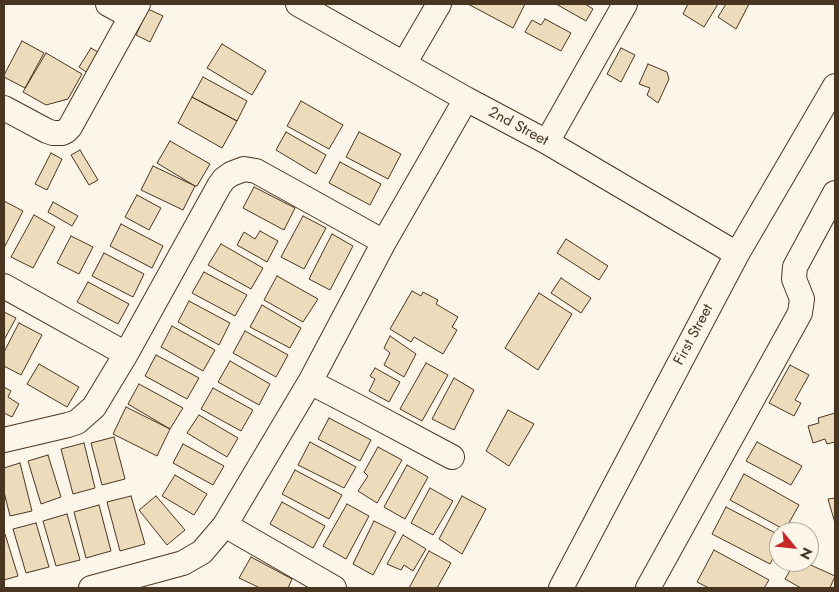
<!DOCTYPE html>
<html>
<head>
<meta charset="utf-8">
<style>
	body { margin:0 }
	#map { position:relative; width:839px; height:592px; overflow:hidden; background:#fbf6e9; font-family:Jost,sans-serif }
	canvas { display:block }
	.frame { position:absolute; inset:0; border:5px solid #4a3520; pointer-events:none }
	.north { position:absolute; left:769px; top:522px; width:50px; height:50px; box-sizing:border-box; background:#fbf6e9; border:1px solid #b4a999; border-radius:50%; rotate:118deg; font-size:14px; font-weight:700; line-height:20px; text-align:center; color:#4a3520 }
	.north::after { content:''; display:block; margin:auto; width:18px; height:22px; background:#c62828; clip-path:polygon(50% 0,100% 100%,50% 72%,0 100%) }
</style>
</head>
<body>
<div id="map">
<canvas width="839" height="592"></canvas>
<div class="frame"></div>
<div class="north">N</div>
</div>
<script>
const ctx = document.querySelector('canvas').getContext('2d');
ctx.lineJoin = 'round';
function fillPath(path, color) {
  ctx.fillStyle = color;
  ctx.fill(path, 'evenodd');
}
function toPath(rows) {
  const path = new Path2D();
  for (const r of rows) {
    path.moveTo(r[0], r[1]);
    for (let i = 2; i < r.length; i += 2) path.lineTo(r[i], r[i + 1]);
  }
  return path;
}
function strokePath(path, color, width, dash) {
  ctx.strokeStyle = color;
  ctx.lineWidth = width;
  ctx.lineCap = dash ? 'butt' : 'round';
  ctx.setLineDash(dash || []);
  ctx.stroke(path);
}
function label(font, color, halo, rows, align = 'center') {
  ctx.font = font + ' Jost,sans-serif';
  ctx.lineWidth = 4;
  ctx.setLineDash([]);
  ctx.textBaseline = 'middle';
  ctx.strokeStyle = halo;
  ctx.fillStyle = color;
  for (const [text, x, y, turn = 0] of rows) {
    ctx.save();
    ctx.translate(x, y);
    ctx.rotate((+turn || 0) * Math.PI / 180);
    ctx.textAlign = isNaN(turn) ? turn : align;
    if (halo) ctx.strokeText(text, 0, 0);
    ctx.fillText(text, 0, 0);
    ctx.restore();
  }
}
const building = toPath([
	[468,4,525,4,513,28,468,4],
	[556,4,585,4,593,9,586,21,556,4],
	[688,4,718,4,704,27,683,14,688,4],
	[726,4,749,4,736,29,718,17,726,4],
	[148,9,163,16,150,42,136,35,148,9],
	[545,19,571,33,561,51,525,32,532,20,541,25,545,19],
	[22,41,44,53,25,88,4,77,4,75,22,41],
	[222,44,266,71,252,95,207,68,222,44],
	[91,48,101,54,89,74,79,67,91,48],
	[621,48,635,55,621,82,607,74,621,48],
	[46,53,82,74,68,99,46,105,23,92,46,53],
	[648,64,667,72,669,79,658,103,647,95,650,88,639,84,648,64],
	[203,77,247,101,237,121,192,97,203,77],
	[192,97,237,121,222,148,178,123,192,97],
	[301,101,343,125,329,149,287,126,301,101],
	[286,132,326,155,316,174,276,150,286,132],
	[359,132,401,154,388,179,346,157,359,132],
	[170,141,210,164,197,186,195,186,157,163,170,141],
	[80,150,98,180,89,185,71,155,80,150],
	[51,153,62,159,47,190,35,184,51,153],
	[340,162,381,184,370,205,329,183,340,162],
	[153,166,195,186,183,210,141,190,153,166],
	[254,187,295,208,284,230,243,208,254,187],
	[137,195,161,208,149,230,125,217,137,195],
	[4,201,23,211,4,248,4,201],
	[53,202,78,216,72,226,48,212,53,202],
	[34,215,55,227,33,268,11,257,34,215],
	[303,216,326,228,304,269,281,257,303,216],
	[121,224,163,246,152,268,110,246,121,224],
	[260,231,278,241,267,262,237,245,244,232,255,239,260,231],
	[332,234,353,246,330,290,309,279,332,234],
	[71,236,93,247,79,274,57,263,71,236],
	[566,239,608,266,599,280,557,253,566,239],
	[221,244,263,268,251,289,208,265,221,244],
	[104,253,144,274,133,297,92,276,104,253],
	[204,272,247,295,235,316,192,293,204,272],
	[277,276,318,299,303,322,264,300,277,276],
	[561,278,591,298,581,313,551,293,561,278],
	[88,282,129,304,118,324,77,302,88,282],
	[412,291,421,296,423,292,438,300,436,304,458,317,452,327,457,330,443,354,414,337,411,342,390,329,412,291],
	[539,293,572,314,538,370,505,348,539,293],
	[189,301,230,323,219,345,178,322,189,301],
	[262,305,301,328,290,348,250,327,262,305],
	[4,312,16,318,4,340,4,312],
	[19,323,42,335,21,375,4,366,4,352,19,323],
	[172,326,215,350,203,371,161,347,172,326],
	[245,331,288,355,276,377,233,353,245,331],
	[390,336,416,354,404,377,384,365,390,353,384,348,390,336],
	[156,355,199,378,187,399,145,376,156,355],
	[230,361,270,384,259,405,218,382,230,361],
	[426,363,448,375,422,421,400,409,426,363],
	[39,364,79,387,67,407,27,384,39,364],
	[790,365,809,375,795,400,801,403,794,416,769,403,790,365],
	[375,368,400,382,389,402,369,391,375,379,370,376,375,368],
	[454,378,474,390,454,430,432,419,454,378],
	[139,384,183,408,170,429,128,404,139,384],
	[4,387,11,391,8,397,19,404,12,417,4,413,4,387],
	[213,388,253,410,241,431,201,409,213,388],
	[126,407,170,429,157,456,113,434,126,407],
	[508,410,534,424,509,466,486,451,508,410],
	[835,413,835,442,827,444,825,439,813,443,808,426,819,423,818,418,835,413],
	[199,415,238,438,227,457,187,433,199,415],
	[329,418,371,440,360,461,318,439,329,418],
	[114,437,125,479,102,485,91,443,114,437],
	[310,442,356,467,344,488,298,465,310,442],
	[757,442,802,466,791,485,746,461,757,442],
	[84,443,95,488,73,494,61,449,84,443],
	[183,444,224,466,213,485,173,463,183,444],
	[378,447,402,460,377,503,358,491,368,476,364,472,378,447],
	[48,455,61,497,41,504,28,461,48,455],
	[20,463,32,511,10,516,4,492,4,468,20,463],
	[407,465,428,477,405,519,384,507,407,465],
	[295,470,342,495,329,519,282,494,295,470],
	[744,474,799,505,785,530,730,500,744,474],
	[175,475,207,494,194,515,162,496,175,475],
	[430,488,453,501,433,535,411,523,430,488],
	[131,496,145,544,120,551,107,502,131,496],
	[156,496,185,530,167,545,139,510,156,496],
	[462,496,486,509,462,554,439,539,462,496],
	[835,498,835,523,828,499,835,498],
	[282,502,325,526,313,548,270,524,282,502],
	[347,504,369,516,346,559,323,546,347,504],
	[99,505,111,551,86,558,74,512,99,505],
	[726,507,779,535,779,547,770,564,712,534,726,507],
	[67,514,80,560,56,566,43,521,67,514],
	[374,521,396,532,373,575,353,564,374,521],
	[36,523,49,567,26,573,13,529,36,523],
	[4,534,5,534,18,576,4,580,4,534],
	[403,535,426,549,413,571,404,565,401,570,387,564,403,535],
	[714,550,769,580,764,588,709,588,697,582,714,550],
	[429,551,451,563,437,588,409,588,429,551],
	[251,557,292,579,288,588,260,588,239,578,251,557],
	[795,562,804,562,835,576,830,588,801,588,785,579,795,562]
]);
const minor = toPath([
	[108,4,130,16],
	[298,4,466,99,547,142,737,254],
	[404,64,439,4],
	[4,108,47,131,53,133,62,133,66,131,70,127,138,4],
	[547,142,625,4],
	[4,286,126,354],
	[310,382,362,409,452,457],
	[4,440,68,425,77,422,85,415,94,407,126,354,219,186,224,179,231,174,244,169,256,171,384,242],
	[225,525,334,588],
	[91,588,183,563,202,552,225,525,310,382,384,242,466,99],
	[561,588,737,254,835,86],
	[648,588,800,313,802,299,794,279,795,267,835,193]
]);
const streetNames = [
	["2nd Street",518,127,28],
	["First Street",694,335,-62]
];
fillPath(building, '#ecdcbc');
strokePath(building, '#4a3520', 1);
strokePath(minor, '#4a3520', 26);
strokePath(minor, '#fbf6e9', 24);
label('15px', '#4a3520', '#fbf6e9', streetNames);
</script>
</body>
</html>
